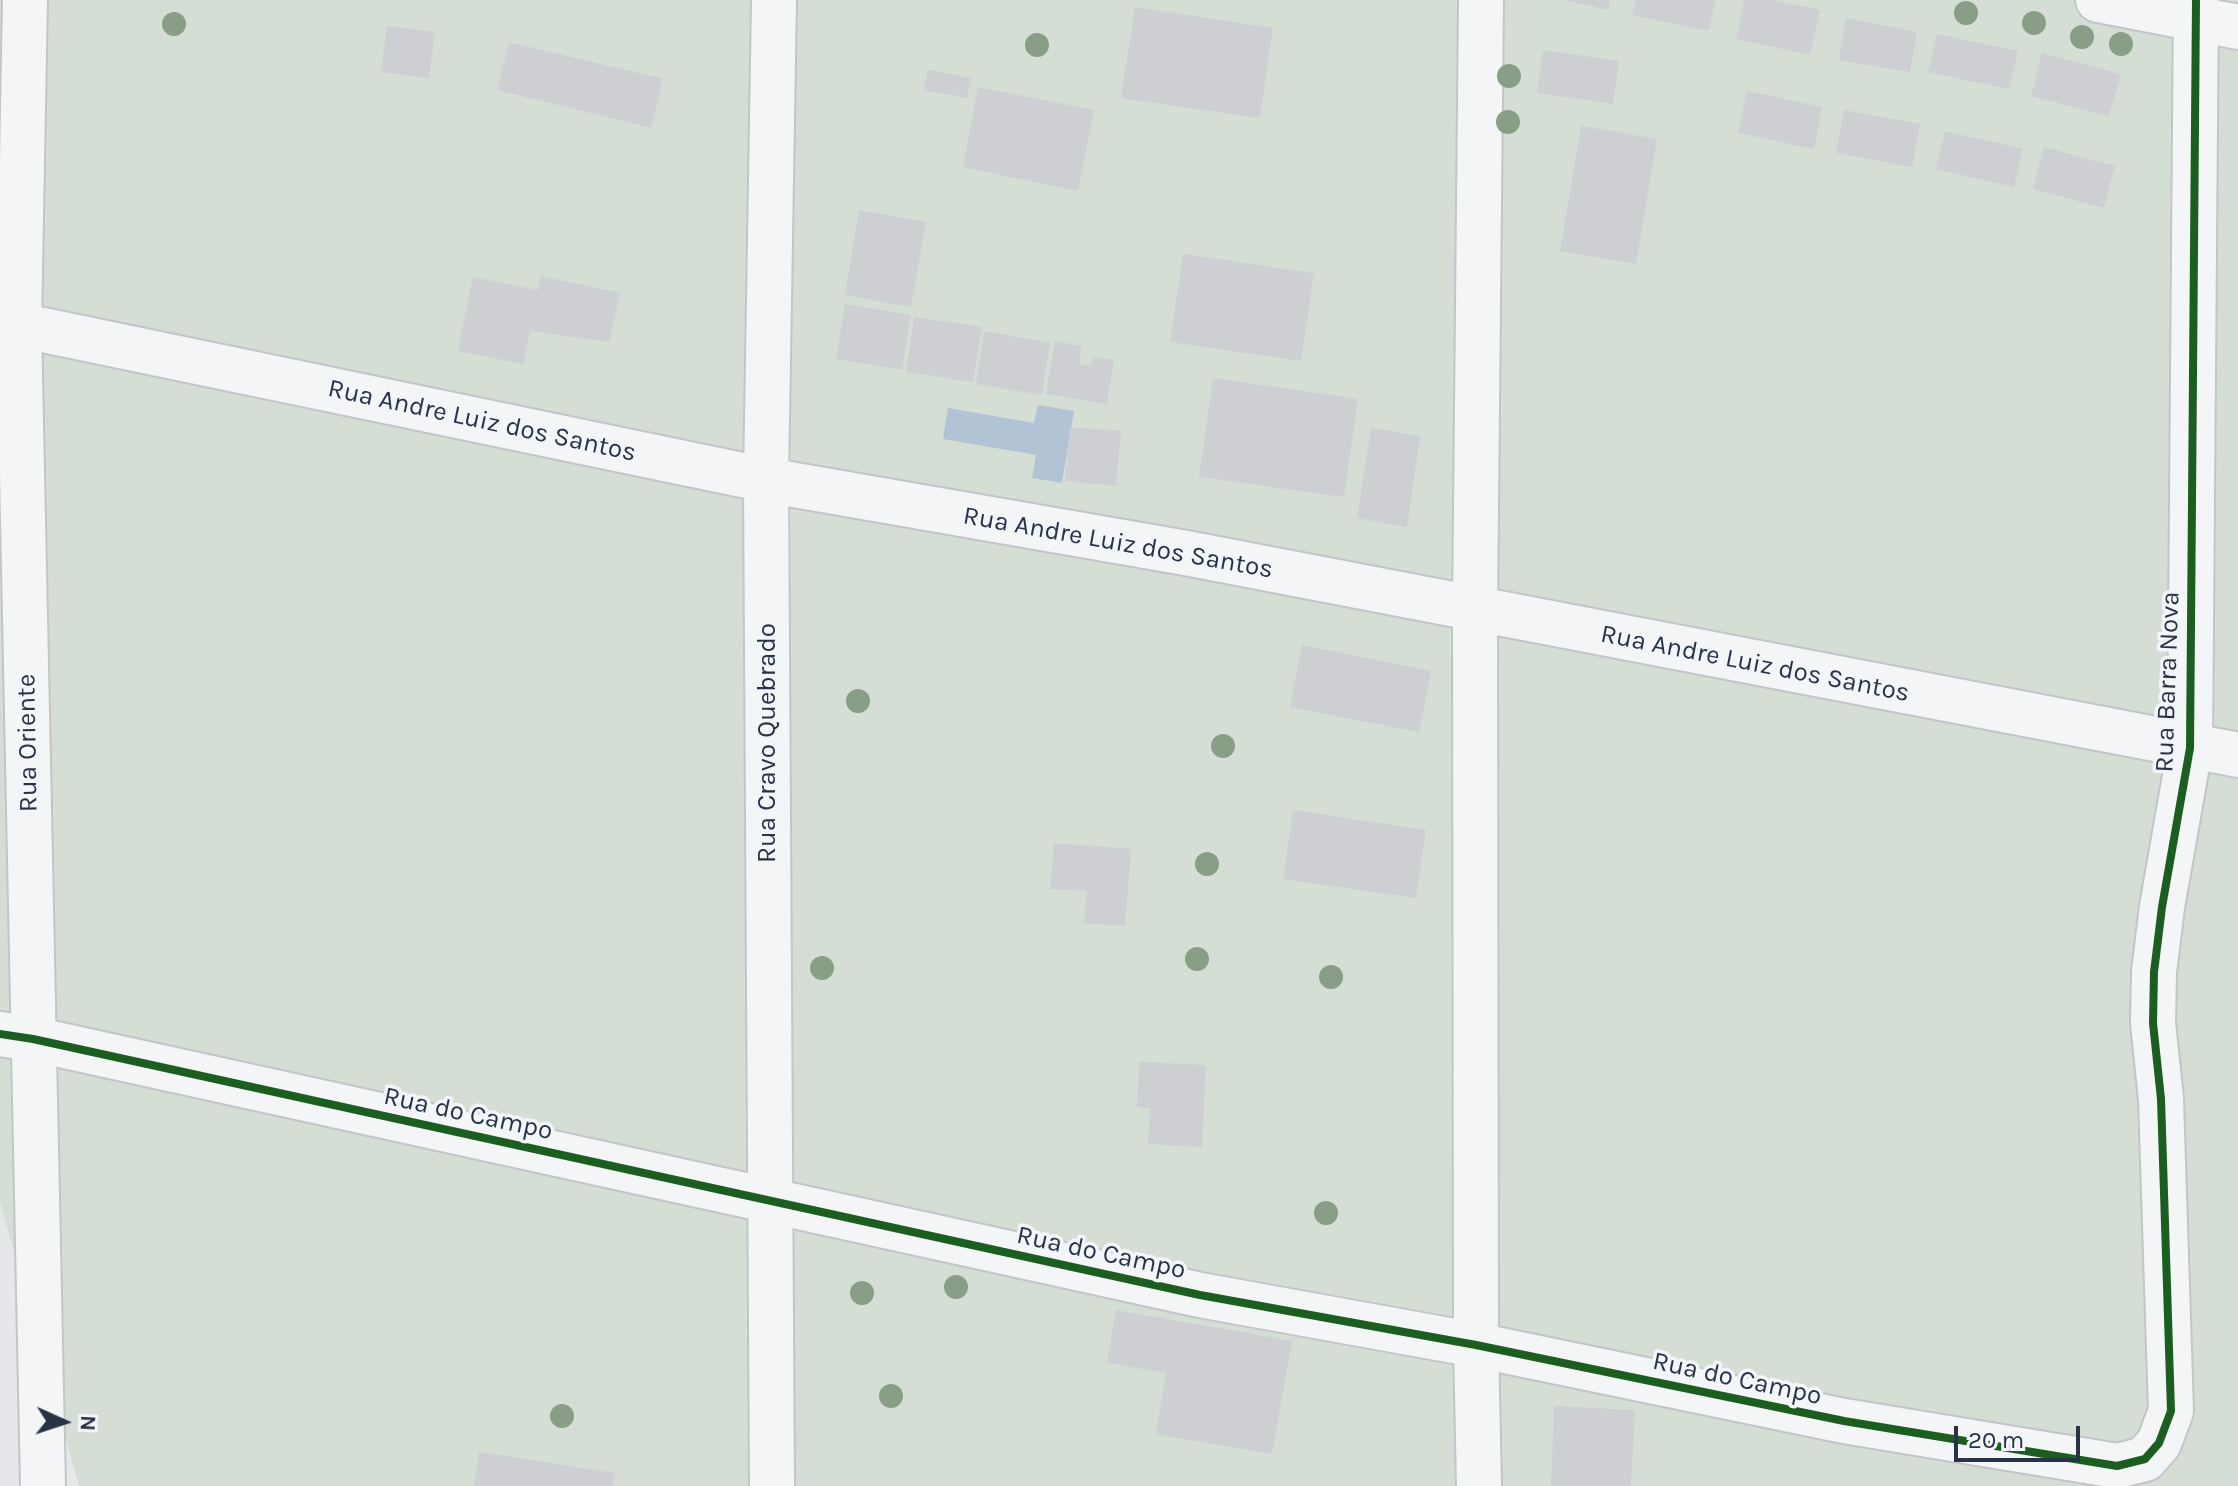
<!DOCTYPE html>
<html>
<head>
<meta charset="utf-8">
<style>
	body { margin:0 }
	#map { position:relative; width:2238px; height:1486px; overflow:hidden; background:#e5e7ea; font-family:Karla,sans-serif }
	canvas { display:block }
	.north { position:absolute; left:24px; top:1382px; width:80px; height:80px; -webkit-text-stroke:6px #f3f6f9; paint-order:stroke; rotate:93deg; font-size:22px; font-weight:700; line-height:32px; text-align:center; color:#293346 }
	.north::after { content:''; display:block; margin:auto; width:28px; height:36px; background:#293346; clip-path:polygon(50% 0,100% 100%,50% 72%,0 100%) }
	.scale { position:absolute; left:1954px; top:1426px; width:126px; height:36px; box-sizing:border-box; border:4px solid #293346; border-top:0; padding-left:10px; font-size:24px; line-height:28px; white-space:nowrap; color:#293346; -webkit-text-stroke:6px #f3f6f9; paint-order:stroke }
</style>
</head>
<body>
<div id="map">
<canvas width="2238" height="1486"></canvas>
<div class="north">N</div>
<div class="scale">20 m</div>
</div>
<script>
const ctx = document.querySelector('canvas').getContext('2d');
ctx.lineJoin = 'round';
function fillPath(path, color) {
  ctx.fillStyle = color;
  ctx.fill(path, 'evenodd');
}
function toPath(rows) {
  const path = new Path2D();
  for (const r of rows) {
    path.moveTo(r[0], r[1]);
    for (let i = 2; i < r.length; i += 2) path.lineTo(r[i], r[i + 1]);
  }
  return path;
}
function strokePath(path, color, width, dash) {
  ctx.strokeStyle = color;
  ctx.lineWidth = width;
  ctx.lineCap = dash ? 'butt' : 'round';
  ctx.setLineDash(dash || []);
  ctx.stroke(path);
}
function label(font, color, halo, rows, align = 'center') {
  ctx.font = font + ' Karla,sans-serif';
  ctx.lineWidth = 7;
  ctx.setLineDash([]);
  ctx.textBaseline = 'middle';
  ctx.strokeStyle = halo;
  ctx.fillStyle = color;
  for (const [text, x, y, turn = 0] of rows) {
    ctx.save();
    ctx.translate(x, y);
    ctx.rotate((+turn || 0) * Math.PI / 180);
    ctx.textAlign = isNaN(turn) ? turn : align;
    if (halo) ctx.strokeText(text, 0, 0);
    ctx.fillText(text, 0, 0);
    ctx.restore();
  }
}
const green = toPath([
	[0,0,2238,0,2238,1486,79,1486,0,1202]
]);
const water = toPath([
	[1038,405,1074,411,1062,483,1032,478,1036,455,943,439,948,408,1034,423]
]);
const building = toPath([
	[1565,0,1610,0,1608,10],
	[1635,0,1715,0,1709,31,1632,15],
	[1744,0,1771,0,1820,10,1810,55,1736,39],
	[1135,7,1273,28,1260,118,1121,98],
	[1846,18,1917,32,1910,72,1839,60],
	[387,26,435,32,429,78,381,72],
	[1937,34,2018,51,2009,89,1928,72],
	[509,42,663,79,651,128,497,90],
	[1543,50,1619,61,1613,104,1537,93],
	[2042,53,2121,74,2109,116,2031,96],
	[928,70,971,78,967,98,924,90],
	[978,87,1094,110,1078,191,963,167],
	[1747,91,1822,107,1814,149,1738,133],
	[1844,110,1920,124,1912,167,1836,153],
	[1581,126,1657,139,1636,264,1560,251],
	[1945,131,2023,149,2014,187,1936,169],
	[2044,147,2115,166,2104,208,2033,189],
	[859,210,926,222,911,307,845,295],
	[1183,254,1314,273,1301,361,1170,342],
	[541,276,620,293,609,342,530,331,523,364,458,351,473,277,538,290],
	[845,304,911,315,902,370,836,359],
	[914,317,982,327,973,382,906,372],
	[984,331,1050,343,1042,395,976,384],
	[1055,341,1082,346,1079,364,1091,366,1093,357,1114,360,1107,404,1046,394],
	[1213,378,1358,399,1344,497,1199,477],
	[1070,427,1121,431,1116,486,1065,481],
	[1371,428,1420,436,1407,527,1357,518],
	[1302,645,1431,671,1419,732,1290,707],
	[1293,810,1426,830,1416,898,1283,879],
	[1054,843,1131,849,1125,926,1084,923,1087,891,1050,889],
	[1139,1062,1206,1065,1202,1147,1148,1144,1150,1108,1137,1107],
	[1116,1310,1292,1341,1272,1454,1156,1434,1166,1373,1107,1363],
	[1554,1406,1635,1410,1631,1486,1551,1486],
	[479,1452,615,1473,613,1486,474,1486]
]);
const minor = toPath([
	[25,0,19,326,43,1486],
	[2098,0,2238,27],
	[0,321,766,480,1186,553,2238,755],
	[0,1034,33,1039,1200,1295,1476,1345,1844,1421,2117,1466,2145,1459,2159,1443,2171,1411,2161,1099,2153,1023,2154,972,2162,907,2190,748,2196,0],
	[772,1486,766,480,774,0],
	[1479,1486,1476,1345,1475,610,1481,0]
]);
const cycleway = toPath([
	[0,1034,33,1039,1200,1295,1476,1345,1844,1421,2117,1466,2145,1459,2159,1443,2171,1411,2161,1099,2153,1023,2154,972,2162,907,2190,748,2196,0]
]);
const trees = [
	[1966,13],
	[2034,23],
	[174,24],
	[2082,37],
	[2121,44],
	[1037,45],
	[1509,76],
	[1508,122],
	[858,701],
	[1223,746],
	[1207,864],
	[1197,959],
	[822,968],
	[1331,977],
	[1326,1213],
	[956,1287],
	[862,1293],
	[891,1396],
	[562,1416]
];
const streetNames = [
	["Rua Andre Luiz dos Santos",482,421,12],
	["Rua Andre Luiz dos Santos",1118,543,10],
	["Rua Andre Luiz dos Santos",1755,664,11],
	["Rua Barra Nova",2168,682,-88],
	["Rua Oriente",28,743,-91],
	["Rua Cravo Quebrado",768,743,-90],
	["Rua do Campo",468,1114,12],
	["Rua do Campo",1101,1253,12],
	["Rua do Campo",1737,1379,12]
];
fillPath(green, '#d5ded5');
fillPath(water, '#b2c3d6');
fillPath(building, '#cdcfd3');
strokePath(minor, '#c3c5c8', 48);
strokePath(minor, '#f4f5f7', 44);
strokePath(cycleway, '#1b5e20', 8);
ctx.fillStyle = '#899e87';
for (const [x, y] of trees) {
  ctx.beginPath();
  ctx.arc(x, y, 12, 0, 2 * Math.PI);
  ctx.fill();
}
label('26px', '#293346', '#f3f6f9', streetNames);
</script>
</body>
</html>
